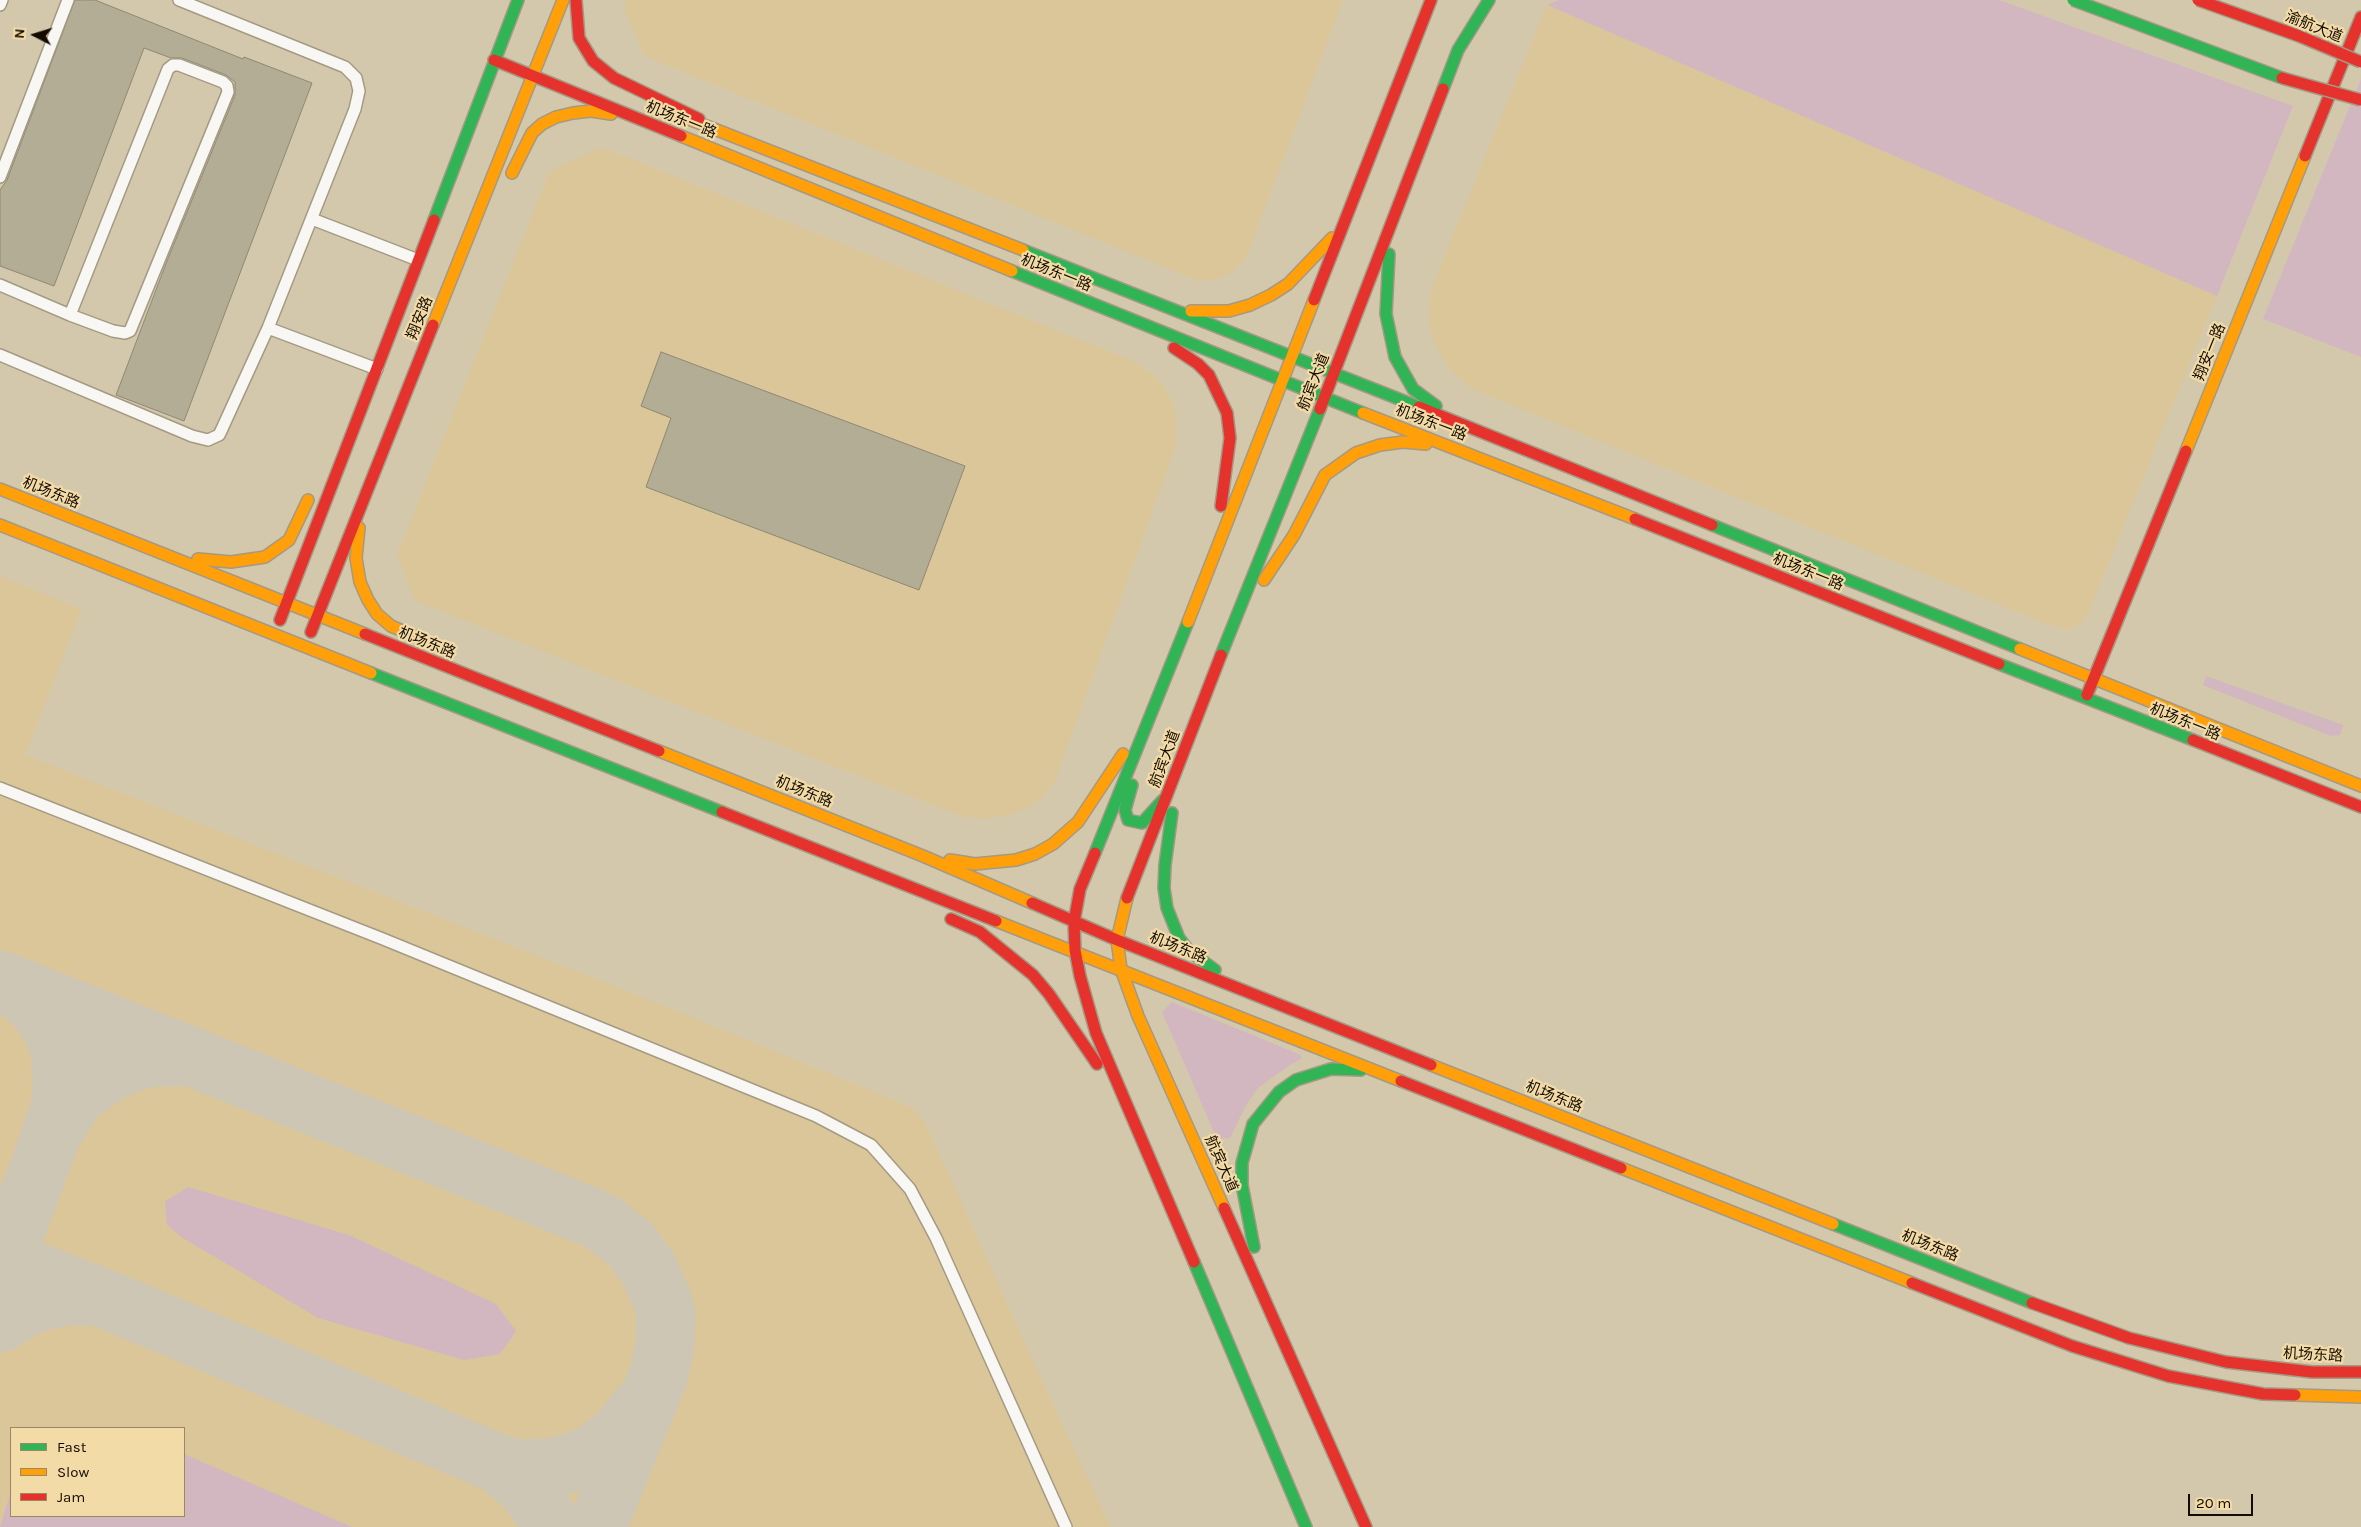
<!DOCTYPE html>
<html>
<head>
<meta charset="utf-8">
<style>
	body { margin:0 }
	#map { position:relative; width:2361px; height:1527px; overflow:hidden; background:#d4c8ac; font-family:Karla,sans-serif }
	canvas { display:block }
	.legend { position:absolute; left:10px; top:1427px; width:175px; height:90px; box-sizing:border-box; background:#f3dba7; border:1px solid #9a8864; margin:0; padding:6px 9px; list-style:none; font-size:15px; color:#150c00 }
	.legend li { display:flex; align-items:center; gap:10px; height:25px }
	.legend b { width:25px; border:1px solid #9a8864 }
	.north { position:absolute; left:10px; top:10px; width:50px; height:50px; -webkit-text-stroke:4px #f3dba7; paint-order:stroke; rotate:275deg; font-size:14px; font-weight:700; line-height:20px; text-align:center; color:#150c00 }
	.north::after { content:''; display:block; margin:auto; width:18px; height:22px; background:#150c00; clip-path:polygon(50% 0,100% 100%,50% 72%,0 100%) }
	.scale { position:absolute; left:2188px; top:1494px; width:65px; height:22px; box-sizing:border-box; border:2px solid #150c00; border-top:0; padding-left:6px; font-size:15px; line-height:18px; white-space:nowrap; color:#150c00; -webkit-text-stroke:4px #f3dba7; paint-order:stroke }
</style>
</head>
<body>
<div id="map">
<canvas width="2361" height="1527"></canvas>
<ul class="legend">
<li><b style="height:6px;background:#30b455"></b>Fast</li>
<li><b style="height:6px;background:#ff9f0a"></b>Slow</li>
<li><b style="height:6px;background:#e5322d"></b>Jam</li>
</ul>
<div class="north">N</div>
<div class="scale">20 m</div>
</div>
<script>
const ctx = document.querySelector('canvas').getContext('2d');
ctx.lineJoin = 'round';
function fillPath(path, color) {
  ctx.fillStyle = color;
  ctx.fill(path, 'evenodd');
}
function toPath(rows) {
  const path = new Path2D();
  for (const r of rows) {
    path.moveTo(r[0], r[1]);
    for (let i = 2; i < r.length; i += 2) path.lineTo(r[i], r[i + 1]);
  }
  return path;
}
function strokePath(path, color, width, dash) {
  ctx.strokeStyle = color;
  ctx.lineWidth = width;
  ctx.lineCap = dash ? 'butt' : 'round';
  ctx.setLineDash(dash || []);
  ctx.stroke(path);
}
function label(font, color, halo, rows, align = 'center') {
  ctx.font = font + ' Karla,"Noto Sans SC",sans-serif';
  ctx.lineWidth = 4.5;
  ctx.setLineDash([]);
  ctx.textBaseline = 'middle';
  ctx.strokeStyle = halo;
  ctx.fillStyle = color;
  for (const [text, x, y, turn = 0] of rows) {
    ctx.save();
    ctx.translate(x, y);
    ctx.rotate((+turn || 0) * Math.PI / 180);
    ctx.textAlign = isNaN(turn) ? turn : align;
    if (halo) ctx.strokeText(text, 0, 0);
    ctx.fillText(text, 0, 0);
    ctx.restore();
  }
}
const built = toPath([
	[627,0,1343,0,1246,258,1232,273,1215,280,1196,280,644,56,624,8],
	[1547,5,2217,296,2087,616,2081,623,2074,628,2065,629,2054,627,1472,389,1449,369,1433,340,1429,321,1429,302,1434,282],
	[601,147,1131,360,1149,371,1164,386,1174,405,1177,427,1176,446,1055,781,1042,798,1026,809,1009,815,988,818,963,817,415,601,397,555,549,172],
	[0,576,82,609,25,755,645,998,913,1108,926,1124,1060,1420,1111,1527,0,1527],
	[11,1428,184,1428,184,1516,11,1516]
]);
const green = toPath([
	[1559,0,1999,0,2293,106,2217,296,1547,5],
	[2361,79,2361,357,2263,319],
	[2206,676,2343,725,2340,735,2331,736,2203,685],
	[1172,1002,1301,1055,1301,1059,1290,1065,1258,1088,1246,1105,1230,1138,1217,1139,1162,1012],
	[188,1187,349,1235,496,1304,516,1331,500,1354,464,1360,318,1318,183,1238,167,1225,165,1201],
	[184,1454,352,1527,0,1527,11,1491,11,1516,184,1516]
]);
const taxiway = toPath([
	[0,980,586,1215,602,1222,630,1244,648,1268,663,1302,666,1314,665,1345,659,1374,597,1527],
	[51,1135,71,1103,80,1093,108,1073,138,1060,154,1057,194,1057],
	[0,1258,103,1298,497,1463,518,1469,549,1468,580,1460,594,1453,618,1434,640,1407],
	[0,1273,45,1152,60,1107,62,1093,61,1055,53,1030,37,1007,24,995,9,986],
	[0,1323,26,1307,41,1301,72,1296,99,1297],
	[497,1463,526,1487,544,1512,551,1527]
]);
const building = toPath([
	[75,0,95,0,243,59,244,57,312,83,184,421,116,395,167,261,235,95,235,82,226,75,182,58,171,58,144,48,54,286,0,266,0,190,7,180,75,0],
	[661,352,965,466,919,590,646,487,671,418,641,406,661,352]
]);
const lane = toPath([
	[0,5,2,0],
	[0,177,68,0],
	[312,219,418,260],
	[0,285,70,315,113,331,125,333,130,331,228,92,227,86,223,82,179,65,173,65,168,69,70,315],
	[268,328,377,369],
	[0,355,192,436,208,440,219,435,221,431,268,328,355,109,359,91,356,78,345,67,179,0],
	[0,788,383,939,816,1116,871,1145,910,1189,936,1238,1066,1527]
]);
const fast = toPath([
	[1443,89,1458,50,1489,0],
	[434,220,518,0],
	[1023,250,1419,407],
	[1389,254,1386,314,1395,357,1413,389,1436,406],
	[1012,271,1363,413],
	[1712,525,2020,649],
	[1221,655,1320,409],
	[1999,664,2193,740],
	[371,673,722,812],
	[1132,785,1125,810,1128,820,1142,823,1163,800],
	[1172,813,1165,865,1164,888,1167,908,1179,938,1188,950,1215,970],
	[1095,853,1188,622],
	[1833,1224,2032,1303],
	[1254,1247,1242,1185,1242,1163,1253,1124,1279,1092,1296,1080,1331,1069,1361,1070],
	[1194,1262,1306,1527]
]);
const slow = toPath([
	[681,116,1023,250],
	[681,136,1012,271],
	[512,173,532,133,542,124,556,117,573,113,591,111,611,114],
	[1191,311,1229,311,1250,305,1271,295,1288,284,1332,238],
	[433,325,563,0],
	[1363,413,1635,519],
	[2186,451,2305,156],
	[0,489,365,634],
	[0,525,371,673],
	[359,528,356,558,360,582,368,600,377,614,391,626,419,638],
	[198,559,231,562,265,557,289,540,308,500],
	[1264,580,1294,535,1325,475,1356,453,1380,445,1403,442,1426,444],
	[1188,622,1314,300],
	[2020,649,2361,786],
	[659,751,923,856,1032,903],
	[950,860,975,864,1016,860,1035,854,1053,844,1078,822,1123,754],
	[1127,898,1117,940,1121,969,1138,1016,1224,1208],
	[996,921,1401,1081],
	[1431,1065,1833,1224],
	[1621,1168,1912,1283],
	[2295,1395,2361,1397]
]);
const jam = toPath([
	[576,0,579,38,593,61,614,78,699,119],
	[494,60,681,136],
	[2305,156,2361,17],
	[1314,300,1431,0],
	[1174,348,1198,364,1209,375,1227,413,1230,438,1221,506],
	[1419,407,1712,525],
	[1320,409,1443,89],
	[1635,519,1999,664],
	[280,620,434,220],
	[311,632,433,325],
	[365,634,659,751],
	[2087,695,2186,451],
	[2193,740,2361,807],
	[722,812,996,921],
	[1095,853,1080,889,1074,922,1075,950,1080,976,1096,1033,1194,1262],
	[1127,898,1221,655],
	[1032,903,1117,940,1431,1065],
	[951,919,980,932,1033,975,1049,994,1097,1064],
	[1401,1081,1621,1168],
	[1224,1208,1366,1527],
	[1912,1283,2072,1346,2168,1376,2263,1394,2295,1395],
	[2032,1303,2129,1338,2226,1362,2312,1372,2361,1372]
]);
const fastBridge = toPath([
	[2073,0,2282,78]
]);
const jamBridge = toPath([
	[2198,0,2299,36,2361,62],
	[2282,78,2361,100]
]);
const streetNames = [
	["渝航大道",2314,27,22],
	["机场东一路",681,120,22],
	["机场东一路",1056,273,22],
	["翔安路",420,318,-68],
	["翔安一路",2210,352,-68],
	["航宾大道",1314,382,-68],
	["机场东一路",1431,423,21],
	["机场东路",51,493,22],
	["机场东一路",1808,572,22],
	["机场东路",427,643,22],
	["机场东一路",2185,722,22],
	["航宾大道",1165,759,-69],
	["机场东路",804,792,22],
	["机场东路",1178,948,22],
	["机场东路",1554,1097,22],
	["航宾大道",1221,1164,66],
	["机场东路",1930,1246,22],
	["机场东路",2313,1355,3]
];
fillPath(built, '#dbc699');
fillPath(green, '#d2b6c0');
strokePath(taxiway, '#cec6b4', 59);
fillPath(building, '#b3ad96');
strokePath(building, '#8e8872', 1);
strokePath(lane, '#a49a84', 14);
strokePath(fast, '#a49a84', 14);
strokePath(slow, '#a49a84', 14);
strokePath(jam, '#a49a84', 14);
strokePath(lane, '#f9f7f3', 11);
strokePath(fast, '#30b455', 11);
strokePath(slow, '#ff9f0a', 11);
strokePath(jam, '#e5322d', 11);
strokePath(fastBridge, '#a49a84', 14, []);
strokePath(jamBridge, '#a49a84', 14, []);
strokePath(fastBridge, '#30b455', 11);
strokePath(jamBridge, '#e5322d', 11);
label('15px', '#150c00', '#f3dba7', streetNames);
</script>
</body>
</html>
